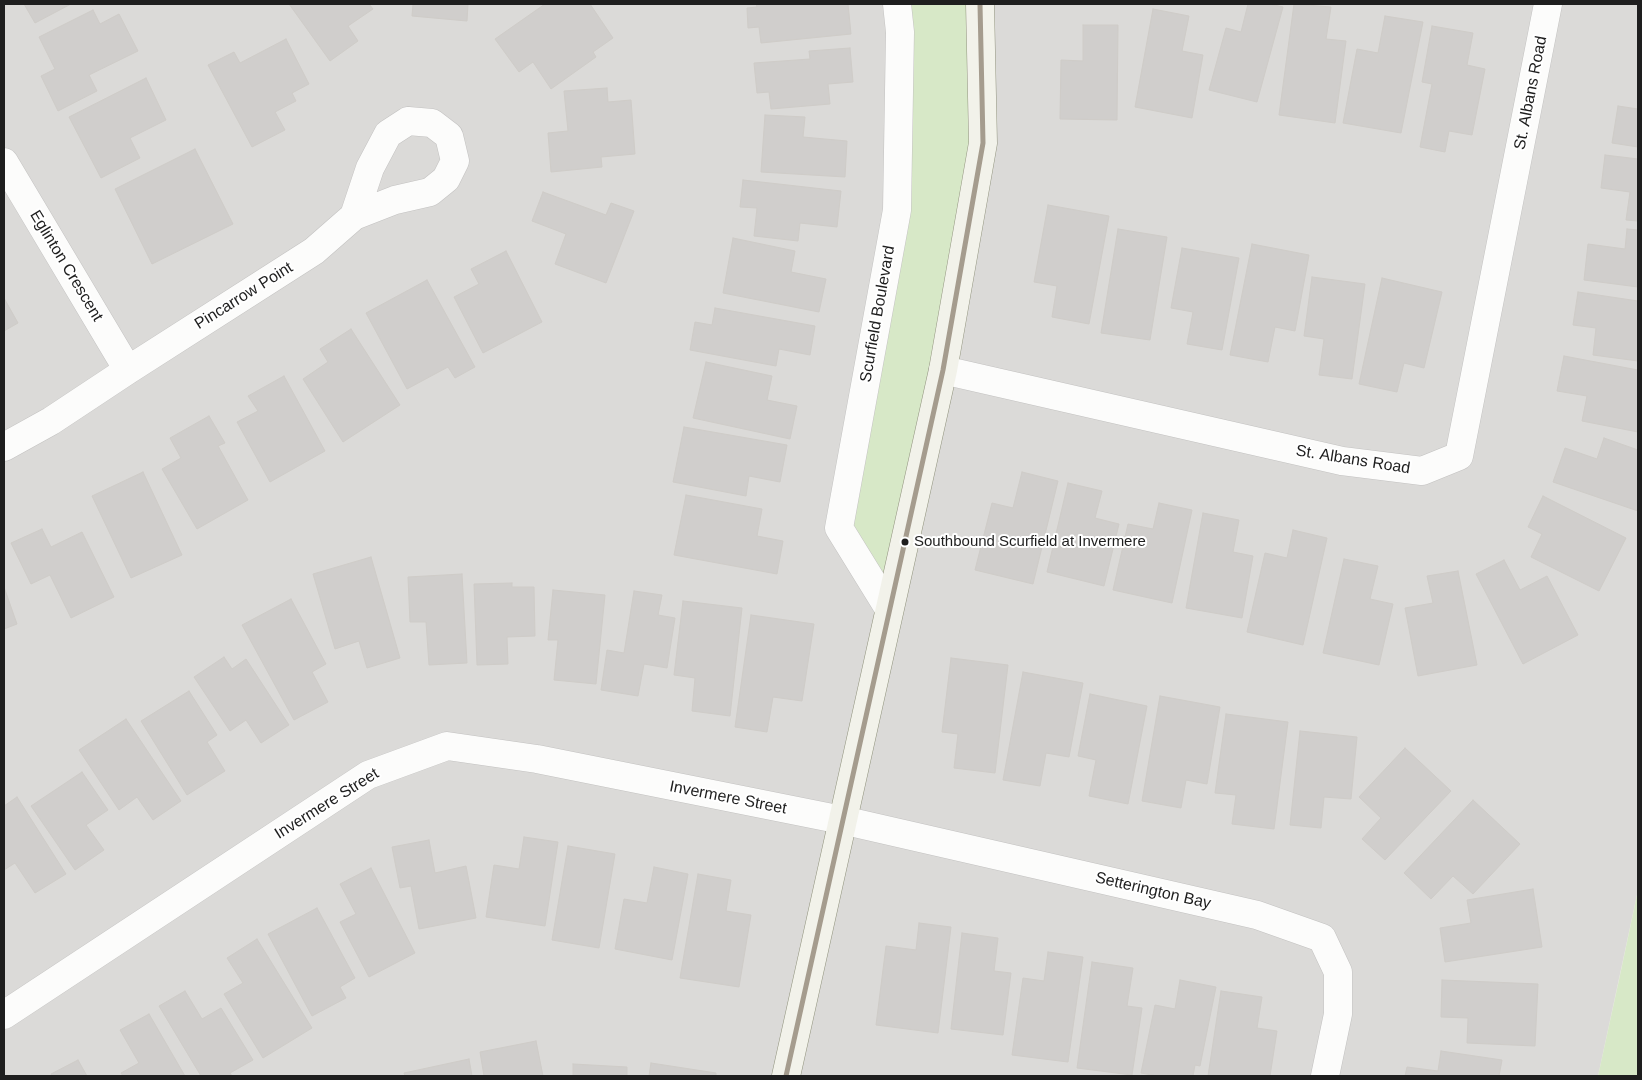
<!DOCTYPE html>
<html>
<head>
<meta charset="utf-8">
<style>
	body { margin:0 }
	#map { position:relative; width:1642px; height:1080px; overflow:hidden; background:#eceae6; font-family:Helvetica,sans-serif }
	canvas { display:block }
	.frame { position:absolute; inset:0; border:5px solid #1e1e1e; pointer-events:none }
</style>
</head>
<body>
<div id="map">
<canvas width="1642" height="1080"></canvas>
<div class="frame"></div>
</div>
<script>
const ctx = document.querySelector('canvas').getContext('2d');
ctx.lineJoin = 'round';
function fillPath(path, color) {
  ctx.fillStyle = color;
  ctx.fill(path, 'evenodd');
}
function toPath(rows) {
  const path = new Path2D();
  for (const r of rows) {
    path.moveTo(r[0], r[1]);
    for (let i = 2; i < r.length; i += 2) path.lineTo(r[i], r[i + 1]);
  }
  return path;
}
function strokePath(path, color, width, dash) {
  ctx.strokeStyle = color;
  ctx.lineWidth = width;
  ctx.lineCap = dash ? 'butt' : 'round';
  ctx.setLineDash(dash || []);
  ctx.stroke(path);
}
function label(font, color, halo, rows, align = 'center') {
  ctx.font = font + ' Helvetica,sans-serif';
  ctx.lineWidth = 4;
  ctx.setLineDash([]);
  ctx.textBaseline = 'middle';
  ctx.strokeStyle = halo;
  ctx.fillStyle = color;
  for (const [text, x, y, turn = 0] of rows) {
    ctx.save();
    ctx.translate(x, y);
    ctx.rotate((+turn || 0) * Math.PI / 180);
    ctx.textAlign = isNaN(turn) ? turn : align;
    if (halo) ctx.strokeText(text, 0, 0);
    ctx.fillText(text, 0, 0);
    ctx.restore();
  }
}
const residential = toPath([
	[4,4,1638,4,1638,890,1598,1076,4,1076]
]);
const grass = toPath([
	[897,4,980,4,983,143,889,609,839,528,897,210],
	[1638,890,1638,1076,1598,1076,1619,980]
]);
const building = toPath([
	[24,4,71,4,35,23,24,4],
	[289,4,369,4,373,9,348,26,358,41,330,61,289,4],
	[413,4,468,4,467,21,412,16,413,4],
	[545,4,590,4,613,38,593,52,596,57,551,89,533,62,519,72,495,39,545,4],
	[756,4,848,4,851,34,761,43,759,27,748,28,747,8,757,7,756,4],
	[1248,4,1270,4,1283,7,1257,102,1209,90,1226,28,1241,32,1248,4],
	[1294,4,1331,7,1326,39,1346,41,1335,123,1279,115,1294,4],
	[1153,9,1189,16,1182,51,1203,55,1192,118,1135,107,1153,9],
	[93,10,100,24,119,14,138,51,89,75,97,91,58,111,41,76,55,69,39,37,93,10],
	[1385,16,1423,22,1401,133,1343,123,1357,49,1378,53,1385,16],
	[1083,25,1118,25,1117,120,1060,119,1061,60,1083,61,1083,25],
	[1432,26,1473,33,1467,65,1485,69,1472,135,1449,131,1445,152,1420,147,1432,84,1422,82,1432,26],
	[286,39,309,84,292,93,296,101,275,112,285,130,252,147,208,65,234,52,240,63,286,39],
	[850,48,853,82,828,84,830,104,771,109,769,92,757,93,754,63,810,59,809,51,850,48],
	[146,78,166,120,130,138,140,158,101,178,69,117,146,78],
	[607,88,608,102,631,100,635,154,601,157,602,167,551,172,548,133,568,131,564,91,607,88],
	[1618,106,1638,109,1638,147,1612,143,1618,106],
	[765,115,805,117,803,137,847,141,845,177,761,172,765,115],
	[195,149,233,224,152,264,115,189,195,149],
	[1605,155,1638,159,1638,221,1626,220,1630,192,1601,188,1605,155],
	[743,180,841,191,837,227,800,223,798,241,754,236,757,208,740,207,743,180],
	[543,192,606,215,611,203,634,211,606,283,555,264,566,234,532,221,543,192],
	[1048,205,1109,216,1089,324,1052,317,1057,286,1034,282,1048,205],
	[1118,229,1167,237,1150,340,1101,333,1118,229],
	[1627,229,1638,230,1638,287,1584,280,1588,244,1625,249,1627,229],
	[733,238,795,251,791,272,826,279,819,312,723,293,733,238],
	[1252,244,1309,255,1295,331,1275,327,1268,362,1230,355,1252,244],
	[1182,248,1239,258,1222,350,1187,344,1193,312,1171,308,1182,248],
	[506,251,542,322,483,353,454,297,479,284,471,269,506,251],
	[1312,277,1365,284,1352,379,1319,375,1324,339,1304,336,1312,277],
	[1382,278,1442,292,1424,368,1404,363,1397,392,1359,384,1382,278],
	[427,280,475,367,455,378,448,367,407,389,366,313,427,280],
	[1578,292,1638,301,1638,361,1593,355,1596,328,1573,325,1578,292],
	[4,298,18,323,4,331,4,298],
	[715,308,815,326,810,355,779,349,776,366,690,350,695,322,712,325,715,308],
	[351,329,400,405,343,442,303,379,328,362,320,349,351,329],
	[1564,356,1638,370,1638,432,1582,421,1587,396,1557,391,1564,356],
	[706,362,772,376,767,400,797,406,790,439,693,418,706,362],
	[284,376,325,451,270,482,237,422,258,411,248,396,284,376],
	[209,416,225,443,218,446,248,500,197,529,162,469,181,458,170,438,209,416],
	[684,427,787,445,780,482,749,476,746,496,673,482,684,427],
	[1604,438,1638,450,1638,511,1553,482,1565,448,1597,459,1604,438],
	[143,472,182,555,131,578,92,496,143,472],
	[1022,472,1058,481,1033,584,975,570,992,503,1013,508,1022,472],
	[1068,483,1102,491,1095,518,1119,524,1104,586,1047,572,1068,483],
	[686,495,762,509,757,536,783,541,777,574,674,555,686,495],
	[1543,496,1626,538,1599,591,1531,557,1542,534,1528,527,1543,496],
	[1159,503,1192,510,1172,603,1113,590,1128,524,1153,529,1159,503],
	[1203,513,1239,520,1233,552,1253,556,1242,618,1186,608,1203,513],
	[42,529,51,547,82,532,114,597,71,618,50,575,31,584,11,543,42,529],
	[1293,530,1327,538,1303,645,1247,632,1265,553,1287,558,1293,530],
	[371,557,400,658,367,668,359,641,335,649,313,574,371,557],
	[1344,559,1378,566,1370,599,1393,604,1379,665,1323,653,1344,559],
	[1504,560,1520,590,1547,576,1578,635,1523,664,1476,574,1504,560],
	[1458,571,1477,665,1418,676,1405,608,1433,603,1427,576,1458,571],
	[462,574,467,663,429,665,426,622,410,622,408,577,462,574],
	[512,583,512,587,534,587,535,636,507,637,508,664,477,665,474,584,512,583],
	[4,587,17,624,4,629,4,587],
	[553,590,605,595,596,684,554,680,558,640,548,640,553,590],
	[634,591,662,595,658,615,675,618,667,668,644,664,638,696,601,690,607,650,624,653,634,591],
	[291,599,326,664,312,672,328,702,294,720,242,625,291,599],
	[683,601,742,608,730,716,692,711,695,678,674,675,683,601],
	[751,615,814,624,802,701,773,697,767,732,735,727,751,615],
	[224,657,232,669,246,659,289,725,261,743,246,720,230,731,194,677,224,657],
	[951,658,1008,665,995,773,954,768,958,734,942,732,951,658],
	[1023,672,1083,683,1069,757,1046,753,1040,786,1003,780,1023,672],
	[189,691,217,735,207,742,225,771,187,795,141,721,189,691],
	[1090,694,1147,706,1128,804,1089,796,1096,760,1078,756,1090,694],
	[1160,696,1220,707,1207,784,1186,780,1181,808,1142,801,1160,696],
	[1226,714,1288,722,1274,829,1232,824,1236,795,1215,793,1226,714],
	[126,719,181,801,153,820,137,797,119,810,79,750,126,719],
	[1300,731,1357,737,1351,799,1324,797,1321,828,1290,825,1300,731],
	[1405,748,1451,791,1385,860,1362,839,1381,818,1359,797,1405,748],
	[82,772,108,810,86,825,104,850,75,870,31,806,82,772],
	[17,797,66,874,35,893,15,863,4,870,4,806,17,797],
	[1473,800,1520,844,1473,894,1453,876,1431,899,1404,873,1473,800],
	[524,837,558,842,545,926,486,917,494,865,519,869,524,837],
	[429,840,435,873,466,866,476,918,419,929,411,886,400,888,392,847,429,840],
	[568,846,615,854,599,948,552,940,568,846],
	[654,867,688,874,672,960,615,949,624,899,647,903,654,867],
	[371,868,415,953,369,977,340,922,356,914,340,884,371,868],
	[698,874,731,880,726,911,751,915,739,987,680,978,698,874],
	[1533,889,1542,947,1445,962,1440,928,1471,923,1467,900,1533,889],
	[317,908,355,978,340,987,346,998,312,1016,268,934,317,908],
	[919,923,951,927,938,1033,876,1025,886,946,916,950,919,923],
	[962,933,998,938,994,971,1011,973,1003,1035,951,1029,962,933],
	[257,939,312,1028,263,1058,224,994,243,983,227,958,257,939],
	[1048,952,1083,957,1068,1062,1012,1055,1023,978,1044,981,1048,952],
	[1092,962,1133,968,1127,1006,1142,1008,1132,1075,1077,1068,1092,962],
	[1180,980,1216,987,1200,1066,1195,1065,1193,1076,1157,1076,1141,1073,1155,1005,1175,1009,1180,980],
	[1442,980,1538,984,1535,1046,1467,1043,1468,1018,1441,1017,1442,980],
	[185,991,202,1019,221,1008,253,1060,230,1073,232,1076,201,1076,159,1006,185,991],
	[1221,991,1262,997,1257,1028,1277,1031,1270,1076,1208,1076,1221,991],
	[149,1014,185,1076,123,1076,121,1073,139,1063,120,1030,149,1014],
	[536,1041,543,1076,484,1076,480,1052,536,1041],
	[1441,1051,1502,1060,1499,1076,1405,1076,1407,1067,1438,1071,1441,1051],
	[469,1059,472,1076,405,1076,404,1073,469,1059],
	[78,1060,87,1076,52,1076,51,1074,78,1060],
	[651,1063,716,1073,716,1076,649,1076,651,1063],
	[573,1064,627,1067,627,1076,573,1076,573,1064]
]);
const street = toPath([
	[408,121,432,123,449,136,455,161,446,179,430,192,395,200,354,216,370,168,388,134,408,121],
	[4,162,128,370],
	[943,370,1342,461,1422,471,1459,456,1548,4],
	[4,447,51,421,128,370,314,251,354,216],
	[889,609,839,528,897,210,900,32,897,4],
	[4,1015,368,775,447,746,537,759,842,820,1257,915,1322,938,1338,972,1338,1014,1325,1076]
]);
const secondary = toPath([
	[786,1076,943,370,983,143,980,4]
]);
const bus1 = toPath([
	[786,1076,943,370,983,143,980,4]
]);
const markers = [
	[905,542,4.5,"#1e1e1e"]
];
const busNames = [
	["Southbound Scurfield at Invermere",914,542]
];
const streetNames = [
	["St. Albans Road",1531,93,-79],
	["Eglinton Crescent",66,266,59],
	["Pincarrow Point",244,296,-32],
	["Scurfield Boulevard",878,314,-80],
	["St. Albans Road",1353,460,9],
	["Invermere Street",728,798,11],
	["Invermere Street",327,804,-32],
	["Setterington Bay",1153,891,13]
];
fillPath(residential, '#dbdad8');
fillPath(grass, '#d7e8c7');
fillPath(building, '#d0cecc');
strokePath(building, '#cfccc8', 1);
strokePath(street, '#c3c2c1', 29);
strokePath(secondary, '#92947f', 29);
strokePath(street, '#fcfcfb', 28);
strokePath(secondary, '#f2f2ea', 28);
strokePath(bus1, '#a59c8e', 5);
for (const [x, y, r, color] of markers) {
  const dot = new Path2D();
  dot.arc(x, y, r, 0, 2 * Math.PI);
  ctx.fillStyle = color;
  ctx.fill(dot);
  strokePath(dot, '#fff', 2);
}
label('15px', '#1e1e1e', '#fff', busNames, 'left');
label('16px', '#1e1e1e', '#fff', streetNames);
</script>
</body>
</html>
